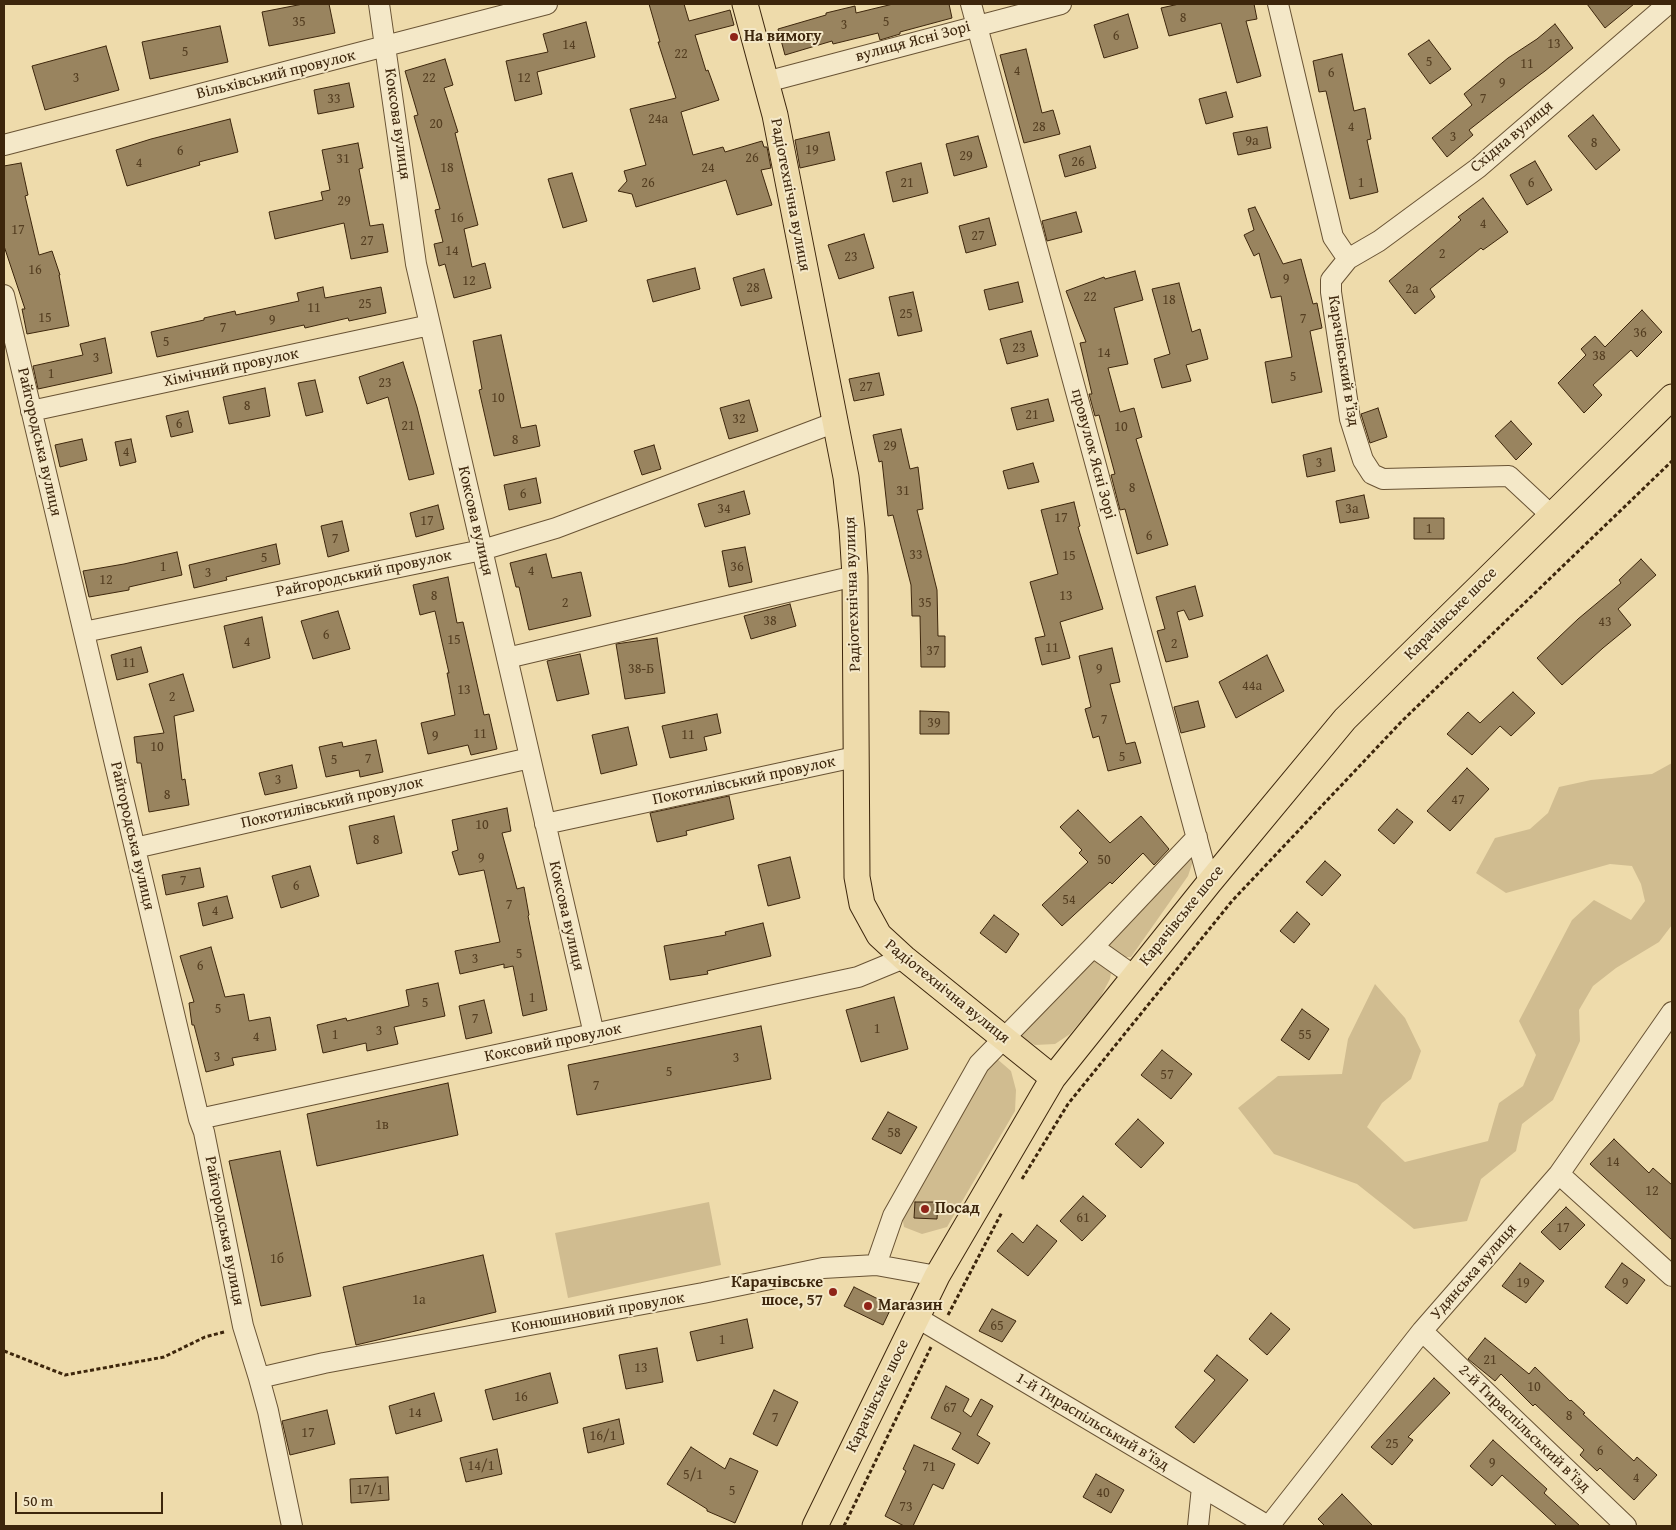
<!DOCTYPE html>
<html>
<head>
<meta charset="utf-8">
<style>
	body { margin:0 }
	#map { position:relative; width:1676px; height:1530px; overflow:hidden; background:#eedbab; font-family:"Gentium Book Plus",serif }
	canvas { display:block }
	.frame { position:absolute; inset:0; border:5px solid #3d260c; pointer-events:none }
	.scale { position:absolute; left:15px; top:1492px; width:148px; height:22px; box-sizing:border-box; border:2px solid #3d260c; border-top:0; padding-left:6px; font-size:15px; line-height:18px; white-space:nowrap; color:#3d260c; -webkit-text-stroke:4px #f4e8c8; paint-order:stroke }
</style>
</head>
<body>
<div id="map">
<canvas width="1676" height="1530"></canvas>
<div class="frame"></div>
<div class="scale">50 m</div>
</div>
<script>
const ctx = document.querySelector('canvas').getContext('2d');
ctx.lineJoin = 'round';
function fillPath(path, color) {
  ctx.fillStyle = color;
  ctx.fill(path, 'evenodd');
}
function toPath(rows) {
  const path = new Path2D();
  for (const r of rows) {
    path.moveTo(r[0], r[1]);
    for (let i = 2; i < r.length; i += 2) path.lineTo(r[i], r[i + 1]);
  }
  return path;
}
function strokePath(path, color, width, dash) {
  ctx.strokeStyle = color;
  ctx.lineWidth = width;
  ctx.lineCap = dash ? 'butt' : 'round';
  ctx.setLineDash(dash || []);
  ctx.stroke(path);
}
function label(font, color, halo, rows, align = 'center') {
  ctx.font = font + ' "Gentium Book Plus",serif';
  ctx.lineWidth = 4;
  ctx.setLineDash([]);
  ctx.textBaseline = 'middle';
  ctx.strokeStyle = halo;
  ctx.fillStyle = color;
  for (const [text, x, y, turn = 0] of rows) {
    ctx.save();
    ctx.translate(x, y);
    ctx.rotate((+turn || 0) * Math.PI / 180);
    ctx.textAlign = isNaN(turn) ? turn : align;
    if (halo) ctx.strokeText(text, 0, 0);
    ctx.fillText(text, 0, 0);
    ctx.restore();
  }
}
const green = toPath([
	[1672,763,1672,925,1659,942,1616,968,1593,986,1579,1010,1580,1041,1553,1100,1522,1124,1516,1151,1481,1179,1467,1221,1414,1229,1357,1184,1274,1154,1238,1108,1278,1076,1342,1074,1348,1039,1375,984,1405,1018,1421,1051,1411,1079,1382,1103,1367,1127,1405,1162,1488,1141,1499,1103,1523,1086,1536,1055,1519,1021,1572,920,1594,900,1631,920,1645,901,1641,884,1632,866,1610,864,1506,893,1476,873,1495,838,1530,829,1548,813,1559,787,1591,780,1652,774],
	[1190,851,1193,861,1188,876,1131,957,1120,957,1103,944],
	[1099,958,1112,967,1110,979,1100,998,1070,1034,1055,1044,1035,1045,1017,1035,1084,966],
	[996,1058,1011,1071,1016,1090,1015,1111,947,1227,922,1234,904,1227,901,1211,977,1081],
	[709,1202,721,1265,568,1298,555,1233]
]);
const building = toPath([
	[303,4,329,4,335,33,269,46,262,12,303,4],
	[649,4,684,4,689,21,730,10,734,25,695,35,706,71,708,70,719,100,681,112,693,155,723,147,725,152,762,141,764,147,767,147,771,168,761,170,772,205,737,215,726,180,636,207,632,194,618,191,627,181,624,171,646,165,630,109,676,98,658,42,660,42,649,4],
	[893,4,949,4,952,18,900,32,900,34,880,40,878,33,833,44,832,41,785,55,778,29,826,15,826,13,855,6,856,13,893,4],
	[1179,4,1254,4,1257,19,1246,21,1261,76,1237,83,1221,23,1169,36,1161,8,1179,4],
	[1587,4,1634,4,1605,28,1587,4],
	[1128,14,1138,48,1104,58,1094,25,1128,14],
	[586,22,595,57,537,72,542,94,515,101,506,61,548,52,543,34,586,22],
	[1555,24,1573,48,1545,71,1530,82,1469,130,1473,135,1447,157,1432,138,1472,105,1464,94,1508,58,1537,39,1555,24],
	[220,26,228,62,150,79,142,42,220,26],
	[1429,40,1451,69,1430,84,1408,54,1429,40],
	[106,46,119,90,45,110,32,66,106,46],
	[1026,49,1042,113,1053,110,1060,134,1024,143,1000,55,1026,49],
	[1342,54,1354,111,1365,108,1371,139,1367,140,1378,192,1350,199,1326,91,1319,92,1313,61,1342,54],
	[445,59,453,85,444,88,458,132,455,133,478,225,464,229,472,267,485,263,491,288,454,298,445,264,439,266,434,244,443,242,435,210,440,209,414,116,418,115,405,71,445,59],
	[349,83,354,107,318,114,314,90,349,83],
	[1226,92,1233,117,1206,124,1199,99,1226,92],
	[1593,115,1620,150,1596,170,1568,136,1593,115],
	[230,119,238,152,199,162,200,165,127,186,116,150,151,139,230,119],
	[1267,127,1271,148,1238,155,1233,133,1267,127],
	[829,132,835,160,800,168,795,140,829,132],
	[978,136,987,167,954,176,946,144,978,136],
	[358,143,363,168,359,169,370,226,383,224,388,252,351,259,344,223,275,239,269,212,323,200,321,192,330,190,322,150,358,143],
	[1090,146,1096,168,1065,177,1059,155,1090,146],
	[1535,161,1552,190,1527,205,1510,175,1535,161],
	[21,163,28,195,25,196,39,255,52,251,60,275,59,275,69,326,27,334,22,309,25,309,4,246,4,166,21,163],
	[921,163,928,193,893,202,886,172,921,163],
	[572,173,587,221,563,228,548,179,572,173],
	[1483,198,1508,232,1483,250,1481,248,1430,289,1435,297,1415,314,1389,281,1461,220,1458,217,1483,198],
	[1255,207,1283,264,1301,259,1313,304,1317,303,1322,328,1310,331,1322,392,1272,403,1265,362,1292,357,1281,296,1271,298,1259,253,1254,256,1244,235,1254,230,1248,209,1255,207],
	[1076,212,1082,232,1047,241,1042,221,1076,212],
	[989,218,996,245,966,253,959,226,989,218],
	[864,234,874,268,839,279,828,245,864,234],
	[695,268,700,289,653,302,647,280,695,268],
	[764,269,772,298,741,306,733,278,764,269],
	[1135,271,1143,300,1114,308,1128,364,1108,368,1120,412,1134,408,1142,437,1136,439,1168,545,1137,554,1125,509,1120,510,1111,475,1115,474,1099,415,1095,416,1089,394,1092,394,1080,343,1086,342,1066,291,1104,277,1105,279,1135,271],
	[1018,282,1023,302,989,310,984,290,1018,282],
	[1179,283,1192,332,1200,329,1208,359,1186,365,1191,381,1162,388,1154,359,1170,354,1152,289,1179,283],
	[323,287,325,298,381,287,386,313,349,321,348,318,305,328,304,325,157,357,151,332,204,320,204,318,235,311,236,315,299,301,297,293,323,287],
	[913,292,922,331,898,336,889,297,913,292],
	[1642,310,1662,332,1637,357,1631,350,1593,385,1602,395,1584,413,1558,383,1586,355,1581,349,1595,336,1605,347,1642,310],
	[1031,331,1038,356,1007,364,1000,339,1031,331],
	[501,335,521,428,536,425,540,446,494,456,479,390,482,389,473,341,501,335],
	[105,338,112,373,38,389,33,366,83,355,80,344,105,338],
	[403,362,417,407,434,474,409,480,388,397,367,404,359,377,403,362],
	[879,373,884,395,854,401,849,379,879,373],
	[315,380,323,412,306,416,298,383,315,380],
	[265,388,270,416,229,424,223,397,265,388],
	[1048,399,1054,421,1017,430,1011,408,1048,399],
	[749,400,758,431,729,439,720,408,749,400],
	[1378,408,1387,437,1370,443,1361,414,1378,408],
	[188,411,193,432,171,437,166,416,188,411],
	[1511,421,1532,444,1516,460,1495,436,1511,421],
	[901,429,910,469,918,467,923,509,917,510,937,590,938,636,945,636,945,667,921,667,920,616,912,616,911,585,893,515,888,516,882,461,879,462,873,435,901,429],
	[82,439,87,460,60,467,55,445,82,439],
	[131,439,136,462,120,466,115,442,131,439],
	[654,445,661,469,642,475,634,451,654,445],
	[1331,448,1335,471,1307,477,1303,455,1331,448],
	[1033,463,1039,482,1008,489,1003,471,1033,463],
	[536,478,541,503,509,510,504,485,536,478],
	[744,491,750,514,705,527,698,504,744,491],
	[1364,495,1369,518,1340,523,1336,501,1364,495],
	[1074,502,1080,526,1078,527,1103,609,1060,622,1070,658,1042,665,1035,638,1045,636,1030,582,1058,574,1041,510,1074,502],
	[438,505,444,529,416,537,410,513,438,505],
	[1414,518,1444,518,1444,539,1414,539,1414,518],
	[342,521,349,551,328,557,321,526,342,521],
	[276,544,280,564,226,577,227,580,194,588,189,565,276,544],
	[745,547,752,582,729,587,722,551,745,547],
	[177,552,182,575,129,587,129,590,89,597,83,571,124,564,177,552],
	[546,554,552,578,581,572,591,616,529,630,519,587,516,587,510,563,546,554],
	[1641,559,1656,575,1618,609,1631,625,1603,648,1562,685,1537,658,1578,619,1621,583,1619,580,1641,559],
	[448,577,457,623,463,622,484,715,489,714,497,749,471,755,468,745,428,754,421,723,455,715,447,673,449,673,435,611,420,615,413,585,448,577],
	[1195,586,1203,616,1189,620,1184,610,1177,612,1188,657,1166,662,1157,631,1165,629,1156,597,1195,586],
	[790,604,796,626,751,639,744,616,790,604],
	[338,611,350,649,313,659,301,621,338,611],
	[262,617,270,658,233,668,224,626,262,617],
	[657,638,665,693,625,699,616,644,657,638],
	[141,647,148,672,117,680,111,655,141,647],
	[1112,648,1120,682,1110,684,1126,744,1135,742,1141,763,1108,771,1099,736,1093,738,1085,709,1091,707,1079,656,1112,648],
	[580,654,589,694,557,701,547,661,580,654],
	[1267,655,1284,691,1236,718,1219,682,1267,655],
	[183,674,194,711,174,716,182,780,185,779,189,805,149,812,141,763,137,763,134,737,164,733,149,684,183,674],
	[1513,692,1535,713,1511,736,1500,726,1472,755,1447,734,1468,712,1480,723,1513,692],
	[1198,701,1205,727,1181,733,1174,707,1198,701],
	[920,711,949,712,949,734,920,734,920,711],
	[717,714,721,733,704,737,707,750,670,758,662,726,717,714],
	[628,727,637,765,601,774,592,735,628,727],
	[376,740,383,772,360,777,359,770,326,777,319,747,342,742,343,747,376,740],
	[292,765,297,788,265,795,259,773,292,765],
	[1467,768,1489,789,1450,831,1427,811,1467,768],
	[729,796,734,819,686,831,687,835,657,842,650,813,729,796],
	[507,808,511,831,502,833,517,889,524,887,529,915,528,916,547,1010,523,1016,513,966,504,968,504,964,460,974,455,951,500,942,484,870,459,875,452,852,458,850,452,820,507,808],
	[1397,809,1413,822,1394,844,1378,830,1397,809],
	[1078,810,1110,843,1141,816,1169,849,1154,865,1143,853,1112,884,1110,882,1062,926,1042,905,1088,862,1079,853,1082,850,1060,827,1078,810],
	[394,816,402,853,357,864,349,826,394,816],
	[790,857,800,898,768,906,758,865,790,857],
	[1325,861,1341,875,1322,896,1306,882,1325,861],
	[310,866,319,896,281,908,272,876,310,866],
	[200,868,204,887,166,895,162,875,200,868],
	[227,896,233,918,203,926,198,903,227,896],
	[1297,912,1310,924,1294,943,1280,931,1297,912],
	[994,915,1019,934,1006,953,980,933,994,915],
	[763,923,771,956,707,971,708,974,670,980,664,946,726,935,725,932,763,923],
	[211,947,225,997,244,994,249,1021,270,1017,276,1050,232,1058,234,1065,206,1072,194,1025,192,1025,189,1003,194,1002,180,956,211,947],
	[438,983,445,1016,394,1027,398,1044,367,1051,366,1043,323,1053,317,1025,346,1018,347,1021,409,1006,406,990,438,983],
	[894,997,908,1049,861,1062,846,1010,894,997],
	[484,1000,492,1033,466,1039,459,1006,484,1000],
	[1302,1009,1329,1029,1309,1060,1281,1040,1302,1009],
	[761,1026,771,1079,577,1115,568,1065,761,1026],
	[1162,1050,1192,1074,1171,1099,1141,1075,1162,1050],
	[448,1083,458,1135,317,1166,307,1114,448,1083],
	[888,1112,917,1127,901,1154,872,1139,888,1112],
	[1138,1119,1164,1143,1141,1168,1115,1144,1138,1119],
	[1614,1139,1649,1173,1653,1168,1672,1185,1672,1240,1590,1164,1614,1139],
	[280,1151,311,1296,261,1306,229,1161,280,1151],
	[1083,1196,1106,1216,1082,1241,1060,1221,1083,1196],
	[915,1202,938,1202,937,1219,914,1218,915,1202],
	[1566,1207,1585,1225,1560,1250,1541,1232,1566,1207],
	[1037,1225,1057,1241,1028,1276,997,1251,1012,1233,1023,1243,1037,1225],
	[483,1255,496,1312,356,1345,343,1287,483,1255],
	[1520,1263,1544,1281,1526,1303,1502,1286,1520,1263],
	[1622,1263,1645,1280,1627,1304,1605,1287,1622,1263],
	[854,1287,892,1306,883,1325,844,1306,854,1287],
	[992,1309,1016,1321,1002,1342,979,1331,992,1309],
	[1271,1313,1290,1329,1267,1355,1249,1339,1271,1313],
	[747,1319,753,1348,697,1361,690,1332,747,1319],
	[1485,1338,1529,1374,1535,1367,1570,1401,1571,1400,1585,1413,1583,1414,1634,1461,1637,1457,1657,1475,1634,1500,1600,1468,1597,1471,1580,1455,1584,1450,1535,1404,1533,1406,1501,1374,1495,1381,1468,1359,1485,1338],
	[657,1348,663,1382,626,1389,619,1355,657,1348],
	[1217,1355,1248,1380,1194,1443,1175,1427,1215,1380,1204,1371,1217,1355],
	[550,1373,558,1403,493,1420,485,1390,550,1373],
	[1434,1378,1450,1393,1408,1437,1413,1440,1392,1465,1371,1447,1434,1378],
	[946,1386,969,1399,963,1411,971,1417,981,1399,993,1406,977,1435,990,1443,978,1464,952,1449,961,1433,931,1418,946,1386],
	[774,1390,798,1402,777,1446,753,1434,774,1390],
	[434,1393,442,1421,396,1434,389,1406,434,1393],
	[327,1410,335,1444,290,1455,282,1421,327,1410],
	[619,1419,624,1444,588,1453,583,1428,619,1419],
	[1493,1440,1547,1489,1544,1493,1580,1526,1557,1526,1502,1475,1492,1486,1470,1466,1493,1440],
	[914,1445,955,1464,943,1489,933,1484,913,1526,904,1526,885,1516,906,1471,903,1469,914,1445],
	[691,1447,725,1469,730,1458,758,1471,735,1523,707,1511,707,1509,667,1484,691,1447],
	[497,1449,502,1474,466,1482,460,1458,497,1449],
	[1096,1474,1124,1490,1111,1513,1083,1497,1096,1474],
	[388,1477,389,1500,351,1503,350,1479,388,1477],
	[1342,1494,1373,1526,1325,1526,1318,1519,1342,1494]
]);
const path = toPath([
	[1022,1179,1068,1104,1232,901,1402,721,1672,461],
	[948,1315,1002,1212],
	[4,1351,65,1375,164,1357,205,1337,224,1332],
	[844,1526,931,1347]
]);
const minor = toPath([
	[379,4,416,264,594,1034],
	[971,4,1209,883],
	[1278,4,1333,237,1348,259,1331,280,1331,292,1350,419,1363,460,1372,474,1383,479,1509,476,1552,516],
	[766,82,1061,4],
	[4,145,547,4],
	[1348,259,1379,241,1478,168,1668,4],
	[4,295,199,1119,204,1132,243,1326,259,1378,268,1411,292,1526],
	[31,411,430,325],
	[84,632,482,550,556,528,836,422],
	[507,658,855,576],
	[545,824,855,757],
	[135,848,530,758],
	[1093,947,1134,976],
	[199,1119,858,977,904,958],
	[1559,1174,1672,1276],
	[876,1265,893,1216,979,1064,1093,947,1197,837],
	[916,1317,1268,1526],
	[1422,1331,1626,1526],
	[259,1378,324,1363,703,1293,823,1268,876,1265,937,1276],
	[1198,1526,1202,1487],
	[1269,1526,1422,1331,1559,1174,1672,1012]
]);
const major = toPath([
	[745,4,775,115,846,477,852,529,855,576,857,877,862,904,879,935,904,958,1053,1078],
	[815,1526,937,1276,1053,1078,1209,883,1345,719,1672,397]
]);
const markers = [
	[734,37,5,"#8f2418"],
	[925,1209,5,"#8f2418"],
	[833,1292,5,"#8f2418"],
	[868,1306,5,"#8f2418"]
];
const numberNames = [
	["8",1183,18],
	["35",299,22],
	["5",886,22],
	["3",844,25],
	["6",1116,36],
	["13",1554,44],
	["14",569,45],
	["5",185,52],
	["22",681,54],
	["5",1429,62],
	["11",1527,64],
	["4",1017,71],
	["6",1331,73],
	["3",76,78],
	["22",429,78],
	["12",524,78],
	["9",1502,83],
	["33",334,99],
	["7",1483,99],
	["24а",658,119],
	["20",436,124],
	["28",1039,127],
	["4",1351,127],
	["3",1453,137],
	["9а",1252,141],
	["8",1594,143],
	["19",812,150],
	["6",180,151],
	["29",966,156],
	["26",752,158],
	["31",343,159],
	["26",1078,162],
	["4",139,163],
	["18",447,168],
	["24",708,168],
	["26",648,183],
	["21",907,183],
	["1",1361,183],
	["6",1531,183],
	["29",344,201],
	["16",457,218],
	["4",1483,224],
	["17",18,230],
	["27",978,236],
	["27",367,241],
	["14",452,251],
	["2",1442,254],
	["23",851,257],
	["16",35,270],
	["9",1286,279],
	["12",469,281],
	["28",753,288],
	["2а",1412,289],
	["22",1090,297],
	["18",1169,300],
	["25",365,304],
	["11",314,308],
	["25",906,314],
	["15",45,318],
	["7",1303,319],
	["9",272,320],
	["7",223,328],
	["36",1640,333],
	["5",166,342],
	["23",1019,348],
	["14",1104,353],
	["38",1599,356],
	["3",96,358],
	["1",51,374],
	["5",1293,377],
	["23",385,383],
	["27",866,387],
	["10",498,398],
	["8",247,406],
	["21",1032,415],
	["32",739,419],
	["6",179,424],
	["21",408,426],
	["10",1121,427],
	["8",515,440],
	["29",890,446],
	["4",126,452],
	["3",1319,463],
	["8",1132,488],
	["31",903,491],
	["6",523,494],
	["34",724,509],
	["3а",1352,509],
	["17",1061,518],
	["17",427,521],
	["1",1429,529],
	["6",1149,536],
	["7",335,539],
	["33",916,555],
	["15",1069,556],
	["5",264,558],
	["1",163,567],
	["36",737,567],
	["4",531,571],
	["3",208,573],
	["12",106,580],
	["8",434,596],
	["13",1066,596],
	["2",565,603],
	["35",925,603],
	["38",770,621],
	["43",1605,622],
	["6",326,635],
	["15",454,640],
	["4",247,642],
	["2",1174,644],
	["11",1052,648],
	["37",933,651],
	["11",129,663],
	["38-Б",641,669],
	["9",1099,669],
	["44а",1252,686],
	["13",464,690],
	["2",172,697],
	["7",1104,720],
	["39",934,723],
	["11",480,734],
	["11",688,735],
	["9",435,736],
	["10",157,747],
	["5",1122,757],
	["7",368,759],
	["5",334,760],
	["3",278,780],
	["8",167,795],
	["47",1458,800],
	["10",482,825],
	["8",376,840],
	["9",481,858],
	["50",1104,860],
	["7",183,881],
	["6",296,886],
	["54",1069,900],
	["7",509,905],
	["4",215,911],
	["5",519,954],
	["3",475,959],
	["6",200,966],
	["1",532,998],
	["5",425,1003],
	["5",218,1009],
	["7",475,1019],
	["1",877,1029],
	["3",379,1031],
	["1",335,1035],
	["55",1305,1035],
	["4",256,1037],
	["3",217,1057],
	["3",736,1058],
	["5",669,1072],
	["57",1167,1075],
	["7",596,1086],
	["1в",382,1125],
	["58",894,1133],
	["14",1613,1162],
	["12",1652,1191],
	["61",1083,1218],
	["17",1563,1228],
	["1б",277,1259],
	["19",1523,1283],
	["9",1625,1283],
	["1а",419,1300],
	["65",997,1326],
	["1",722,1340],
	["21",1490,1360],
	["13",641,1368],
	["10",1534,1387],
	["16",521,1397],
	["67",950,1408],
	["14",415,1413],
	["8",1569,1416],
	["7",775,1418],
	["17",308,1433],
	["16/1",603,1436],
	["25",1392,1444],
	["6",1600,1451],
	["9",1492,1463],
	["14/1",481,1466],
	["71",929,1467],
	["5/1",693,1475],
	["4",1636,1478],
	["17/1",370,1490],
	["5",732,1491],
	["40",1103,1493],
	["73",906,1507]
];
const poiNames = [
	["На вимогу",744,37],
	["Посад",935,1209],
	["Карачівське",823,1283,"right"],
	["шосе, 57",823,1301,"right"],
	["Магазин",878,1306]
];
const streetNames = [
	["вулиця Ясні Зорі",913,42,-15],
	["Вільхівський провулок",276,75,-14],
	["Коксова вулиця",397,124,82],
	["Східна вулиця",1512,137,-40],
	["Радіотехнічна вулиця",790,195,79],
	["Карачівський в’їзд",1343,361,81],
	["Хімічний провулок",231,368,-12],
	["Райгородська вулиця",39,442,77],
	["провулок Ясні Зорі",1093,454,75],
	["Коксова вулиця",475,521,77],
	["Райгородський провулок",364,574,-12],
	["Радіотехнічна вулиця",853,594,-92],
	["Карачівське шосе",1451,614,-45],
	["Покотилівський провулок",744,781,-12],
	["Покотилівський провулок",332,803,-13],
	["Райгородська вулиця",132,836,77],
	["Коксова вулиця",566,916,77],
	["Карачівське шосе",1182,916,-51],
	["Радіотехнічна вулиця",947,992,39],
	["Коксовий провулок",553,1043,-12],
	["Райгородська вулиця",224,1231,79],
	["Удянська вулиця",1474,1272,-49],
	["Конюшиновий провулок",598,1313,-10],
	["Карачівське шосе",878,1396,-64],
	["1-й Тираспільський в’їзд",1092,1422,31],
	["2-й Тираспільський в’їзд",1524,1429,44]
];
fillPath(green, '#d0bc90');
fillPath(building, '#99845f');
strokePath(building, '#3d260c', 1);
strokePath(minor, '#695334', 22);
strokePath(major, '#3d260c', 27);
strokePath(path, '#3d260c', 3, [4, 2.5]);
strokePath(minor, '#f4e8c8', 20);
strokePath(major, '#eedbab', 25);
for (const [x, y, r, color] of markers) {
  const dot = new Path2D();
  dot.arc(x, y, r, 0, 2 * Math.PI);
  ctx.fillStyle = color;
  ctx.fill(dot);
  strokePath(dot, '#f4e8c8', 2);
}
label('14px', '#543e21', null, numberNames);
label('bold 16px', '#3d260c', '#f4e8c8', poiNames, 'left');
label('16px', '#3d260c', '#f4e8c8', streetNames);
</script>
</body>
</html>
